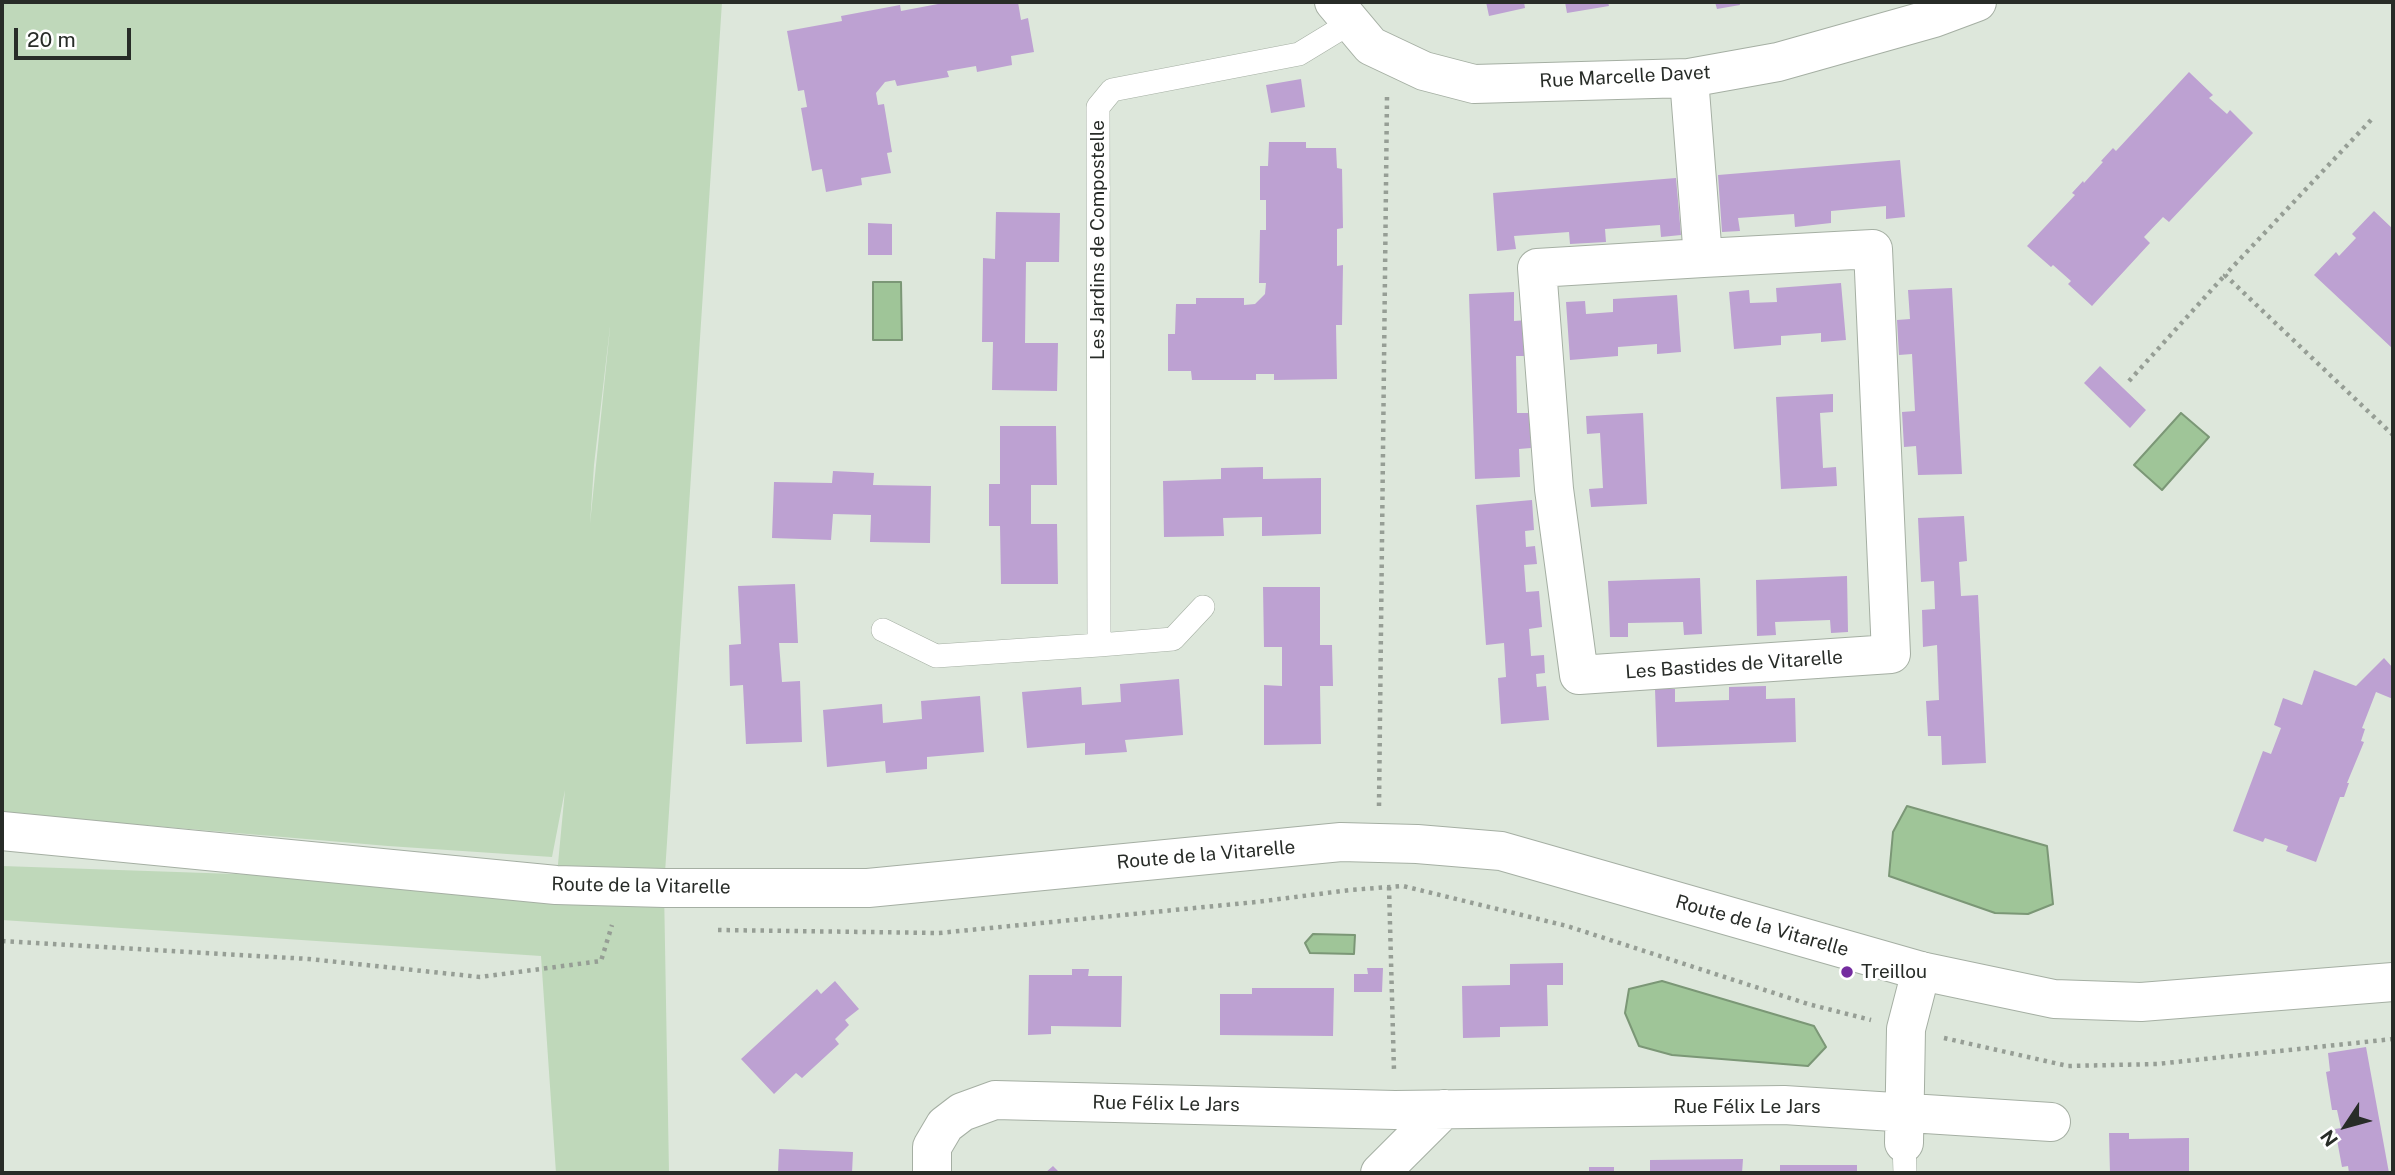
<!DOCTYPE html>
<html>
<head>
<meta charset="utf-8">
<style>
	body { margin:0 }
	#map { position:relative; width:2395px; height:1175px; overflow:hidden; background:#dde7db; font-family:"Public Sans",sans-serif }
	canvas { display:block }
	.frame { position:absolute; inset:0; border:4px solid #282c28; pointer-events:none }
	.north { position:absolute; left:2311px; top:1091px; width:70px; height:70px; -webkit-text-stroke:5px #fff; paint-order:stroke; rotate:234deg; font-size:19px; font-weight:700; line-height:28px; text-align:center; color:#282c28 }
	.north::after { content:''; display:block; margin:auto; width:24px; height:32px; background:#282c28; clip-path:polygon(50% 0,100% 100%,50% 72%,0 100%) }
	.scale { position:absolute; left:14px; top:28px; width:117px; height:32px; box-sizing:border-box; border:4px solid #282c28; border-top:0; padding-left:9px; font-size:21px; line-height:24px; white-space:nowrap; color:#282c28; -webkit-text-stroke:5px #fff; paint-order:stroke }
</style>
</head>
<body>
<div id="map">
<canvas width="2395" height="1175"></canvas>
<div class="frame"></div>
<div class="north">N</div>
<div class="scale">20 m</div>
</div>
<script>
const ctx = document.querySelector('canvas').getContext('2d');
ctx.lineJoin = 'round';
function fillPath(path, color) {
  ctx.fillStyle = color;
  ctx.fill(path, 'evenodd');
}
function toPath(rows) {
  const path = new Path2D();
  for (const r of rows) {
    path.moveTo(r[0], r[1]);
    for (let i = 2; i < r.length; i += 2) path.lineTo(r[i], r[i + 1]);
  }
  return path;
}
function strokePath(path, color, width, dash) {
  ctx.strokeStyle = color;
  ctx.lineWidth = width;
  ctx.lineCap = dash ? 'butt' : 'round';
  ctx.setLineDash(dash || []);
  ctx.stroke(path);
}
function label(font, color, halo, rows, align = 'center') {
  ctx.font = font + ' "Public Sans",sans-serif';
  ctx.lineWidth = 6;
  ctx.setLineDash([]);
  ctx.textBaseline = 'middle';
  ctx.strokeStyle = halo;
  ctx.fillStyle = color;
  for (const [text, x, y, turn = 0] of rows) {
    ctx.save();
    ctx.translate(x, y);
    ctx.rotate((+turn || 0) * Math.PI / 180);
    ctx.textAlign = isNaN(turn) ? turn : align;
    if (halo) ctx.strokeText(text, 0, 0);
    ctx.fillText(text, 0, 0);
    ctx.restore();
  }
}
const green = toPath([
	[2,2,722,2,664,888,669,1173,556,1173,541,956,2,920,2,866,556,885,565,790,552,857,388,846,2,813],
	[610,327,610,328,590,524,594,465]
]);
const water = toPath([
	[873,282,901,282,902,340,873,340,873,282],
	[2181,413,2209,437,2162,490,2134,465,2181,413],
	[1907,806,2047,846,2053,904,2028,914,1995,913,1889,876,1893,832,1907,806],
	[1313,934,1355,935,1354,954,1310,953,1305,943,1313,934],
	[1662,981,1814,1026,1826,1047,1808,1066,1672,1055,1639,1046,1625,1013,1629,989,1662,981]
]);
const building = toPath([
	[938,2,1018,2,1021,20,1028,18,1034,52,1011,56,1012,65,977,72,976,66,947,71,949,77,897,86,895,80,885,82,876,93,878,105,884,104,892,152,887,153,891,173,861,178,862,185,826,192,822,169,812,171,801,108,807,107,804,90,798,91,787,31,842,21,841,16,900,5,901,11,938,4],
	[1486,2,1524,2,1525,8,1489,16],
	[1565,2,1608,2,1609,6,1567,13],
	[1715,2,1739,2,1740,5,1717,9],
	[2189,72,2213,95,2209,98,2227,114,2230,110,2253,133,2169,222,2163,217,2144,237,2150,243,2092,306,2068,284,2071,281,2053,265,2051,267,2027,246,2075,195,2072,193,2083,181,2084,183,2103,162,2101,161,2113,148,2116,151],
	[1301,79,1305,107,1271,113,1266,85],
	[1269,142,1306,142,1306,148,1336,148,1337,168,1342,169,1343,228,1337,229,1337,266,1343,265,1342,325,1336,325,1337,379,1274,380,1274,374,1256,374,1256,380,1192,380,1191,371,1168,371,1168,334,1175,334,1176,304,1196,304,1196,298,1244,298,1244,305,1255,304,1265,294,1266,283,1259,283,1260,230,1266,230,1266,200,1260,200,1260,166,1268,166],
	[1900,160,1905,217,1886,219,1886,206,1831,211,1831,223,1795,227,1794,214,1738,218,1740,231,1722,232,1718,175],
	[1676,178,1681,235,1661,237,1660,225,1605,229,1606,242,1570,244,1569,232,1514,236,1516,249,1497,251,1493,193],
	[2374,211,2393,229,2393,349,2314,275,2336,252,2339,256,2356,238,2352,234],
	[996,212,1060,213,1059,262,1026,262,1025,343,1058,343,1057,391,992,390,993,342,982,342,983,258,995,259],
	[868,223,892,224,892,255,868,255],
	[1841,283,1846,340,1821,342,1821,333,1781,336,1781,345,1734,349,1729,292,1749,290,1750,303,1777,302,1776,288],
	[1952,288,1962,474,1918,475,1916,446,1904,447,1902,412,1915,411,1912,354,1899,355,1897,320,1910,319,1908,290],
	[1514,292,1514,321,1528,320,1529,356,1516,356,1517,413,1530,413,1531,448,1519,449,1520,477,1475,479,1469,294],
	[1677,295,1681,352,1657,354,1657,344,1618,347,1618,356,1570,360,1566,302,1585,301,1586,314,1613,312,1613,299],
	[2100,366,2146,410,2130,428,2084,383],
	[1833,394,1833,412,1820,413,1823,468,1836,467,1837,486,1781,489,1776,397],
	[1643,413,1647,504,1591,507,1589,489,1603,488,1600,433,1587,434,1586,416],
	[1000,426,1056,426,1057,485,1031,485,1031,524,1057,524,1058,584,1001,584,1000,526,989,526,989,484,1000,484],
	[1263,467,1263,479,1321,478,1321,534,1262,536,1262,517,1223,518,1224,536,1164,537,1163,481,1221,479,1221,468],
	[833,471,874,473,873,485,931,486,930,543,870,542,871,515,833,514,831,540,772,538,774,482,832,483],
	[1532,500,1534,530,1525,531,1526,547,1535,546,1537,564,1524,565,1526,592,1539,591,1542,627,1529,629,1531,656,1544,655,1545,673,1536,674,1537,687,1546,686,1549,720,1501,724,1498,678,1506,677,1504,643,1486,645,1476,505],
	[1964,516,1967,561,1959,562,1961,596,1978,595,1986,763,1942,765,1941,736,1928,736,1926,701,1939,700,1937,645,1923,647,1922,610,1935,609,1934,581,1921,582,1918,518],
	[1847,576,1848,632,1831,633,1830,620,1775,622,1776,635,1757,636,1756,580],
	[1700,578,1702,634,1684,635,1683,622,1628,623,1628,637,1610,637,1608,581],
	[795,584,798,643,779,643,782,682,800,681,802,742,746,744,743,685,730,686,729,645,741,644,738,586],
	[1263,587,1320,587,1320,645,1332,645,1333,686,1320,686,1321,744,1264,745,1264,685,1282,686,1282,647,1264,647],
	[2384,658,2393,668,2393,699,2376,692,2362,728,2365,729,2361,741,2364,742,2347,783,2349,783,2344,797,2340,797,2316,862,2286,851,2288,846,2265,838,2263,842,2233,831,2263,751,2271,754,2281,728,2274,725,2283,698,2302,705,2314,670,2356,686],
	[1179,679,1183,735,1125,740,1127,752,1085,755,1085,743,1027,748,1022,692,1081,687,1082,705,1121,702,1120,684],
	[1766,686,1766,699,1795,698,1796,742,1657,747,1655,689,1675,689,1675,702,1729,700,1729,687],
	[980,696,984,752,927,757,927,769,886,773,885,761,827,767,823,710,882,704,883,723,922,719,921,701],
	[1563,963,1563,985,1547,985,1548,1026,1500,1027,1500,1037,1463,1038,1462,986,1510,985,1510,964],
	[1367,968,1383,968,1382,992,1354,992,1354,974,1368,974],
	[1072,969,1089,969,1088,976,1122,976,1121,1027,1051,1026,1051,1034,1028,1035,1029,975,1072,975],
	[835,981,859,1009,845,1020,849,1025,835,1039,839,1044,802,1078,796,1073,774,1094,741,1059,817,989,821,994],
	[1252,988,1334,988,1333,1036,1220,1035,1220,994,1252,994],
	[2366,1047,2389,1173,2349,1173,2348,1166,2342,1167,2335,1129,2341,1128,2337,1110,2332,1110,2326,1072,2330,1071,2328,1053],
	[2109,1133,2129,1133,2129,1139,2189,1138,2189,1173,2110,1173],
	[779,1149,853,1152,852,1173,778,1173],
	[1743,1159,1742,1173,1650,1173,1650,1160],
	[1780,1165,1857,1165,1857,1173,1780,1173],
	[1053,1166,1060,1173,1045,1173],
	[1589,1167,1614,1167,1614,1173,1589,1173]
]);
const path = toPath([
	[2371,120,2225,275,2393,435],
	[2129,381,2225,275],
	[1379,806,1387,97],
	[1389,887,1394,1071],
	[718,930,939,933,1256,902,1350,890,1403,886,1567,926,1808,1004,1871,1020],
	[2,941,309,959,480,977,601,961,612,925],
	[1944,1038,2068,1066,2157,1064,2393,1039]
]);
const service = toPath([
	[883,630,936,656,1099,645,1173,639,1203,607],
	[1099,645,1098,107,1112,90,1299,54,1350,23],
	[1904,1143,1905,1173]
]);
const minor = toPath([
	[1334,2,1371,46,1424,71,1474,84,1689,78,1778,62,1934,18,1977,2],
	[1689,78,1703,258,1537,268,1554,489,1579,675,1891,654,1873,249,1703,258],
	[1904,1143,1906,1029,1921,971],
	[932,1173,932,1147,945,1125,962,1112,995,1100,1395,1110,1784,1105,2051,1122],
	[1380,1173,1444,1109]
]);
const tertiary = toPath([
	[2,831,556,885,664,888,868,888,1341,842,1417,844,1501,851,1921,971,2054,999,2141,1002,2393,982]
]);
const markers = [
	[1847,972,7,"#742c9f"]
];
const streetNames = [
	["Rue Marcelle Davet",1625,77,-3],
	["Les Jardins de Compostelle",1098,240,-90],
	["Les Bastides de Vitarelle",1734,665,-4],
	["Route de la Vitarelle",1206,855,-5],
	["Route de la Vitarelle",641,886,1],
	["Route de la Vitarelle",1762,926,16],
	["Rue Félix Le Jars",1166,1104,1],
	["Rue Félix Le Jars",1747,1107]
];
const poiNames = [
	["Treillou",1861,972]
];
fillPath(green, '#bfd8ba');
fillPath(water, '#9fc598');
strokePath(water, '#7b9776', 2);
fillPath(building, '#bda1d2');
strokePath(service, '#a5afa3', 24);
strokePath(minor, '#a5afa3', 40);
strokePath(tertiary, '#a5afa3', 40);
strokePath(path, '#969e95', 4.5, [3.5, 5]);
strokePath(service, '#fff', 23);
strokePath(minor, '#fff', 38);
strokePath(tertiary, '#fff', 38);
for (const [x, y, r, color] of markers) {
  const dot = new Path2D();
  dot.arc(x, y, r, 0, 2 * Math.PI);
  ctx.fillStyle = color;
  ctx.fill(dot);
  strokePath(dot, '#fff', 2.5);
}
label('19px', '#282c28', '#fff', streetNames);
label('19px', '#282c28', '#fff', poiNames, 'left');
</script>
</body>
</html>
